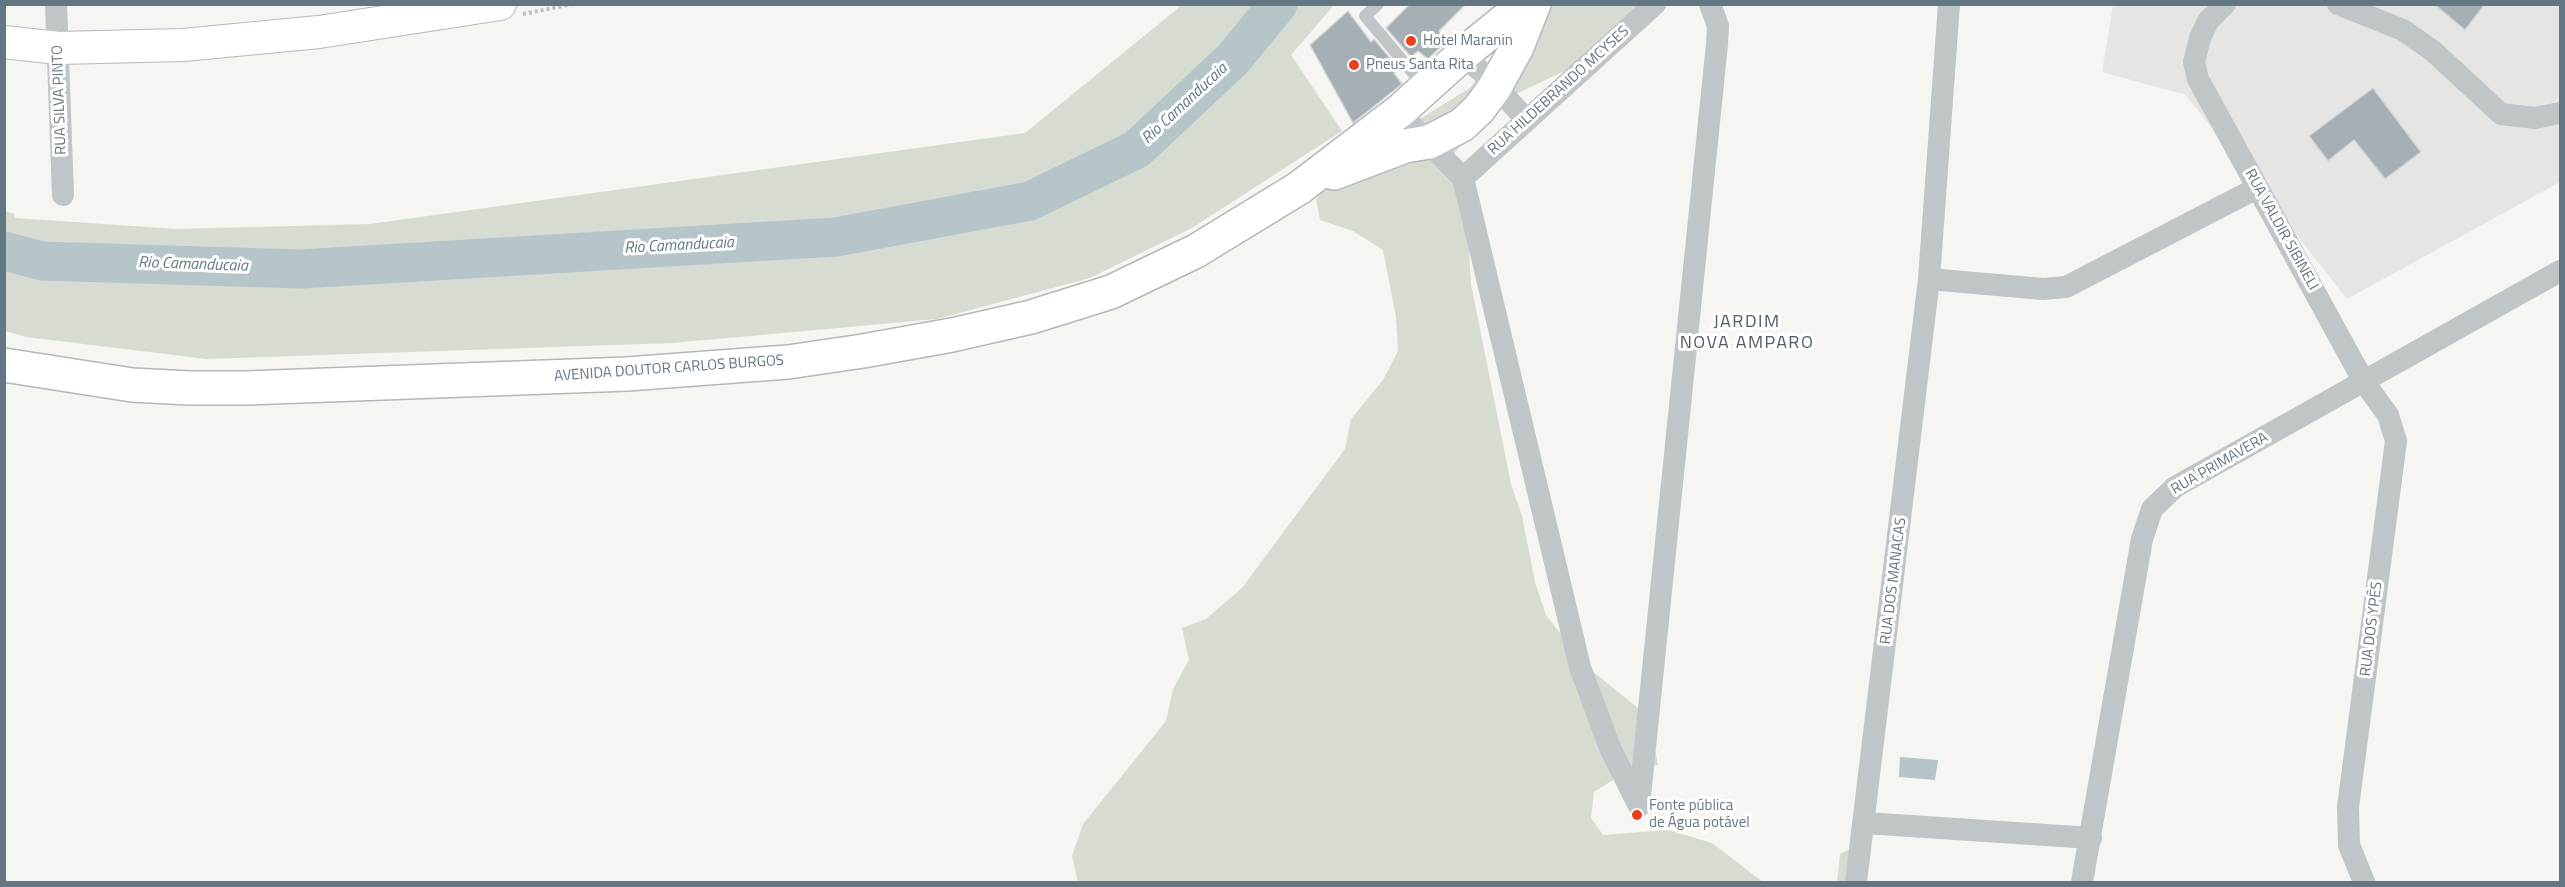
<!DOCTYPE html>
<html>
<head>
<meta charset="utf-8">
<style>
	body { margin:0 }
	#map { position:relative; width:2565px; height:887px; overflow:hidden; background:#f5f5f1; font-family:"Titillium Web",sans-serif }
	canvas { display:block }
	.frame { position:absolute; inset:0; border:6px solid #637783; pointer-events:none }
</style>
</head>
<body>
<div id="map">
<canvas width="2565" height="887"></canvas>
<div class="frame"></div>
</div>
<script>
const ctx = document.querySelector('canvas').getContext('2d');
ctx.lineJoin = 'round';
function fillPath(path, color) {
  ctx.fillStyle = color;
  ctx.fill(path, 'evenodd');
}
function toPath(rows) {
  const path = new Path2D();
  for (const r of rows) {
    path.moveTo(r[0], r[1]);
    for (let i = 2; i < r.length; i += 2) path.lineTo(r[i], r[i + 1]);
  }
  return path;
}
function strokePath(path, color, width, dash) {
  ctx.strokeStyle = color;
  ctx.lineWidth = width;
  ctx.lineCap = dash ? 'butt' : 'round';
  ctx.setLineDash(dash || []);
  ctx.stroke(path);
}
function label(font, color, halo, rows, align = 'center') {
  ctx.font = font + ' "Titillium Web",sans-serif';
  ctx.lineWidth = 6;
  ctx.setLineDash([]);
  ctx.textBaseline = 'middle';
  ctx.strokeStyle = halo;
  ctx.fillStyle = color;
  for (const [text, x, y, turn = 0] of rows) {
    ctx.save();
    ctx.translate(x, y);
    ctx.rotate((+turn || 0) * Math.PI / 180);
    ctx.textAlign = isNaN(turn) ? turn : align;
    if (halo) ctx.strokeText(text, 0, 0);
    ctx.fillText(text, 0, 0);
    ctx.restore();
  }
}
const built = toPath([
	[2113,5,2560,5,2560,182,2347,299,2186,95,2102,72]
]);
const green = toPath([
	[1182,5,1334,5,1291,55,1342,131,1192,228,1090,278,937,319,672,343,207,359,26,337,5,331,5,211,14,214,15,218,177,229,370,224,1025,133],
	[1532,5,1641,5,1581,63,1489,107,1451,158,1455,192,1475,232,1469,251,1471,284,1511,484,1522,516,1535,582,1546,615,1587,667,1638,708,1653,740,1658,765,1635,766,1594,792,1591,818,1603,835,1668,830,1712,843,1763,882,1078,882,1072,856,1083,824,1166,721,1173,689,1189,660,1182,628,1206,619,1242,588,1345,449,1351,419,1383,380,1398,351,1396,317,1383,250,1353,231,1320,220,1316,199,1353,160,1470,88],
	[1852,848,1865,882,1837,882,1840,854]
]);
const water = toPath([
	[1900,757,1938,760,1935,780,1899,777]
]);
const river = toPath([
	[4,251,42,261,301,269,836,237,1030,201,1137,149,1233,59,1278,4]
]);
const building = toPath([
	[1410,4,1466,4,1439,31,1448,40,1428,59,1418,51,1411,57,1386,28,1410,4],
	[2434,4,2485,4,2465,30,2434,4],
	[1348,11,1371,42,1374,39,1398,68,1394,73,1402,84,1353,123,1310,45,1348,11],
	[2373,88,2421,152,2385,179,2354,140,2328,161,2309,136,2373,88]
]);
const path = toPath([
	[523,14,573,4]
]);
const lane = toPath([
	[1378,4,1365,16,1424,86]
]);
const street = toPath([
	[56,4,63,195],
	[2225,4,2208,21,2200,38,2194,62,2198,79,2364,382,2388,415,2396,441,2348,807,2349,845,2364,882],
	[2338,4,2403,30,2433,51,2501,114,2535,118,2560,113],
	[1462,55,1483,73,1526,119],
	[1401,110,1412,126,1463,178,1580,667,1610,748,1639,806],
	[1463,178,1655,4],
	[1929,279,2043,289,2066,287,2257,188],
	[1639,806,1717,44,1718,26,1710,4],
	[1865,823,2091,838],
	[1856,882,1929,279,1949,4],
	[2082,882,2142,539,2152,509,2175,487,2560,271]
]);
const secondary = toPath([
	[4,42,58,48,183,45,319,32,500,4]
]);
const primary = toPath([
	[1334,173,1405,146,1429,142,1462,125,1479,109,1495,87,1517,47,1534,4],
	[4,365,132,385,189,388,246,388,627,374,788,362,863,351,952,335,1031,317,1111,292,1196,251,1299,188,1401,110,1462,55,1525,4]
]);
const markers = [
	[1411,41,6,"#e93f1d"],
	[1354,65,6,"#e93f1d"],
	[1637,815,6,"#e93f1d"]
];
const poiNames = [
	["Hotel Maranin",1423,41],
	["Pneus Santa Rita",1366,65],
	["Fonte pública",1649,806],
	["de Água potável",1649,823]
];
const streetNames = [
	["RUA HILDEBRANDO MCYSES",1559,91,-42],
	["RUA SILVA PINTO",60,100,-92],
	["RUA VALDIR SIBINELI",2281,230,61],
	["AVENIDA DOUTOR CARLOS BURGOS",669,369,-4],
	["RUA PRIMAVERA",2220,464,-30],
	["RUA DOS MANACAS",1894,581,-83],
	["RUA DOS YPÊS",2372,629,-83]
];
const waterNames = [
	["Rio Camanducaia",1185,104,-43],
	["Rio Camanducaia",679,246,-3],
	["Rio Camanducaia",193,265,2]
];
const quarterNames = [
	["JARDIM",1747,323],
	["NOVA AMPARO",1747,344]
];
fillPath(built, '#e5e6e4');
fillPath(green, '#d6dcd2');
fillPath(water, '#b6c5c8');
strokePath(river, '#b6c5c8', 39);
fillPath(building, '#a6b0b4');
strokePath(building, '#d6d6d4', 1.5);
strokePath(secondary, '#b4babe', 34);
strokePath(primary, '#b3b8bb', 36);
strokePath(path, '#bcbec0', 4, [3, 3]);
strokePath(lane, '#c0c5c7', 12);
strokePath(street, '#c0c5c7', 22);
strokePath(secondary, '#fff', 32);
strokePath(primary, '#fff', 33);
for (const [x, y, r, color] of markers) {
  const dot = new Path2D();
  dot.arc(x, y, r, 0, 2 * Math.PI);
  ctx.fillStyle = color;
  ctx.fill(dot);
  strokePath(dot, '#fff', 2);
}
label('15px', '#637783', '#fff', poiNames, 'left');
label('15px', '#637783', '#fff', streetNames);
label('italic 16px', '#5e7980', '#fff', waterNames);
ctx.letterSpacing = '1.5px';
label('18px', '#515f68', '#fff', quarterNames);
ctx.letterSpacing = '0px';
</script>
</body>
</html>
